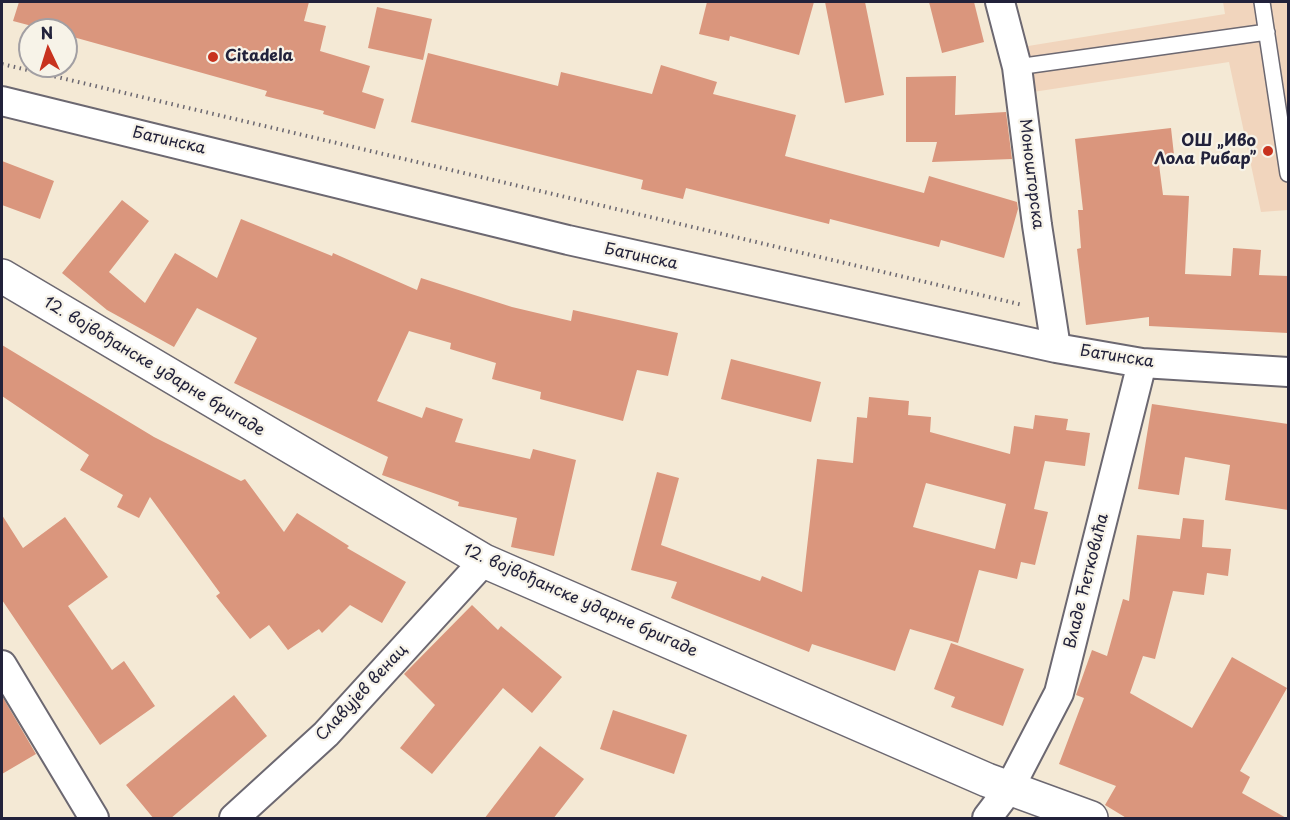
<!DOCTYPE html>
<html>
<head>
<meta charset="utf-8">
<style>
	body { margin:0 }
	#map { position:relative; width:1290px; height:820px; overflow:hidden; background:#f4e9d5; font-family:"Playpen Sans",sans-serif }
	canvas { display:block }
	.frame { position:absolute; inset:0; border:3px solid #22223b; pointer-events:none }
	.north { position:absolute; left:18px; top:18px; width:60px; height:60px; box-sizing:border-box; background:#f7f3e8; border:2px solid #a29fa3; border-radius:50%; rotate:356deg; font-size:16px; font-weight:700; line-height:24px; text-align:center; color:#22223b }
	.north::after { content:''; display:block; margin:auto; width:21px; height:27px; background:#c8321e; clip-path:polygon(50% 0,100% 100%,50% 72%,0 100%) }
</style>
</head>
<body>
<div id="map">
<canvas width="1290" height="820"></canvas>
<div class="frame"></div>
<div class="north">N</div>
</div>
<script>
const ctx = document.querySelector('canvas').getContext('2d');
ctx.lineJoin = 'round';
function fillPath(path, color) {
  ctx.fillStyle = color;
  ctx.fill(path, 'evenodd');
}
function toPath(rows) {
  const path = new Path2D();
  for (const r of rows) {
    path.moveTo(r[0], r[1]);
    for (let i = 2; i < r.length; i += 2) path.lineTo(r[i], r[i + 1]);
  }
  return path;
}
function strokePath(path, color, width, dash) {
  ctx.strokeStyle = color;
  ctx.lineWidth = width;
  ctx.lineCap = dash ? 'butt' : 'round';
  ctx.setLineDash(dash || []);
  ctx.stroke(path);
}
function label(font, color, halo, rows, align = 'center') {
  ctx.font = font + ' "Playpen Sans",sans-serif';
  ctx.lineWidth = 4.5;
  ctx.setLineDash([]);
  ctx.textBaseline = 'middle';
  ctx.strokeStyle = halo;
  ctx.fillStyle = color;
  for (const [text, x, y, turn = 0] of rows) {
    ctx.save();
    ctx.translate(x, y);
    ctx.rotate((+turn || 0) * Math.PI / 180);
    ctx.textAlign = isNaN(turn) ? turn : align;
    if (halo) ctx.strokeText(text, 0, 0);
    ctx.fillText(text, 0, 0);
    ctx.restore();
  }
}
const built = toPath([
	[1223,2,1288,2,1288,210,1261,212,1229,62,1033,92,1022,47,1225,14]
]);
const building = toPath([
	[19,2,309,2,304,21,326,26,320,51,370,66,362,92,384,99,375,129,323,114,324,111,265,96,267,91,66,35,66,30,47,30,13,21],
	[707,2,814,2,799,55,730,36,729,41,699,34],
	[825,2,865,2,884,95,845,103],
	[929,2,974,2,984,42,942,53],
	[377,7,432,19,423,60,368,48],
	[428,53,558,86,561,72,652,94,661,65,717,82,713,94,796,115,785,156,924,193,929,176,1017,202,1018,209,1004,258,941,240,939,247,830,219,829,224,686,188,683,199,641,189,643,180,411,122],
	[956,76,955,115,1006,112,1012,159,932,162,937,142,906,142,906,77],
	[1171,128,1174,155,1158,157,1163,195,1189,196,1185,274,1231,276,1233,248,1261,250,1259,275,1288,276,1288,333,1149,326,1149,317,1086,325,1077,249,1081,248,1078,210,1083,210,1075,139],
	[2,161,54,181,40,219,2,205],
	[122,200,149,221,109,272,145,303,175,253,217,278,241,219,332,256,333,253,417,290,421,278,512,307,571,321,573,310,678,333,668,376,637,370,623,421,540,399,541,392,492,379,496,363,450,349,451,343,409,331,377,401,422,418,426,407,463,419,455,442,530,459,533,449,576,460,554,556,511,547,517,518,458,506,459,502,382,475,388,457,234,383,257,338,197,308,174,347,107,310,62,273],
	[2,345,154,437,241,481,245,479,284,532,297,513,349,546,347,548,406,582,382,623,350,605,322,633,319,629,288,650,269,625,250,639,216,596,220,593,150,497,139,518,117,507,123,495,80,470,89,455,2,396],
	[731,359,821,382,811,422,721,399],
	[869,397,909,401,908,415,931,417,930,432,1010,454,1014,426,1033,429,1035,415,1068,419,1066,430,1090,433,1085,466,1045,461,1034,509,1048,512,1035,565,1021,562,1017,579,979,570,958,643,910,629,895,671,812,644,809,652,671,598,677,582,631,570,657,472,679,478,661,545,760,581,762,576,802,592,817,459,853,463,857,417,867,418],
	[926,483,1006,504,995,549,913,527],
	[1152,404,1288,424,1288,510,1225,500,1230,465,1185,457,1179,495,1138,489],
	[2,515,23,548,65,517,108,577,68,606,112,670,124,661,155,706,100,745,2,600],
	[1183,518,1204,520,1202,547,1231,549,1228,576,1207,573,1204,595,1173,591,1155,659,1143,656,1130,693,1192,728,1232,657,1287,688,1240,771,1250,777,1242,793,1288,819,1128,819,1105,805,1116,786,1059,764,1084,698,1076,695,1092,650,1107,656,1123,599,1129,601,1137,535,1180,539],
	[472,605,498,630,501,626,562,677,532,713,503,688,432,774,400,748,435,705,404,674],
	[951,643,1024,669,1003,726,951,707,955,697,934,689],
	[234,695,267,736,170,819,154,819,126,785],
	[2,696,36,754,2,774],
	[613,710,687,735,674,774,600,749],
	[540,746,584,779,553,819,484,819]
]);
const path = toPath([
	[2,64,1023,305]
]);
const service = toPath([
	[1262,2,1288,174],
	[1017,67,1267,32]
]);
const minor = toPath([
	[1000,2,1017,67,1037,225,1056,348],
	[2,101,568,240,1056,348,1142,363,1288,372],
	[2,665,94,818],
	[234,818,326,734,484,561],
	[987,818,1009,789,1059,693,1142,363]
]);
const secondary = toPath([
	[2,276,484,561,987,780,1091,818]
]);
const markers = [
	[213,57,6,"#c8321e"],
	[1268,151,6,"#c8321e"]
];
const poiNames = [
	["Citadela",225,57],
	["ОШ „Иво",1256,142,"right"],
	["Лола Рибар”",1256,160,"right"]
];
const streetNames = [
	["Батинска",169,141,13],
	["Моношторска",1031,174,83],
	["Батинска",641,257,12],
	["Батинска",1117,357,9],
	["12. војвођанске ударне бригаде",154,367,31],
	["Владе Ћетковића",1087,581,-76],
	["12. војвођанске ударне бригаде",580,601,24],
	["Славујев венац",362,693,-47]
];
fillPath(built, '#f1d5bd');
fillPath(building, '#da967d');
strokePath(service, '#6c6871', 18);
strokePath(minor, '#6c6871', 32);
strokePath(secondary, '#6c6871', 36);
strokePath(path, '#6c6871', 4, [1.5, 4.5]);
strokePath(service, '#fff', 15);
strokePath(minor, '#fff', 28);
strokePath(secondary, '#fff', 33);
for (const [x, y, r, color] of markers) {
  const dot = new Path2D();
  dot.arc(x, y, r, 0, 2 * Math.PI);
  ctx.fillStyle = color;
  ctx.fill(dot);
  strokePath(dot, '#f7f3e8', 2);
}
label('bold 16px', '#22223b', '#f7f3e8', poiNames, 'left');
label('16px', '#22223b', '#f7f3e8', streetNames);
</script>
</body>
</html>
